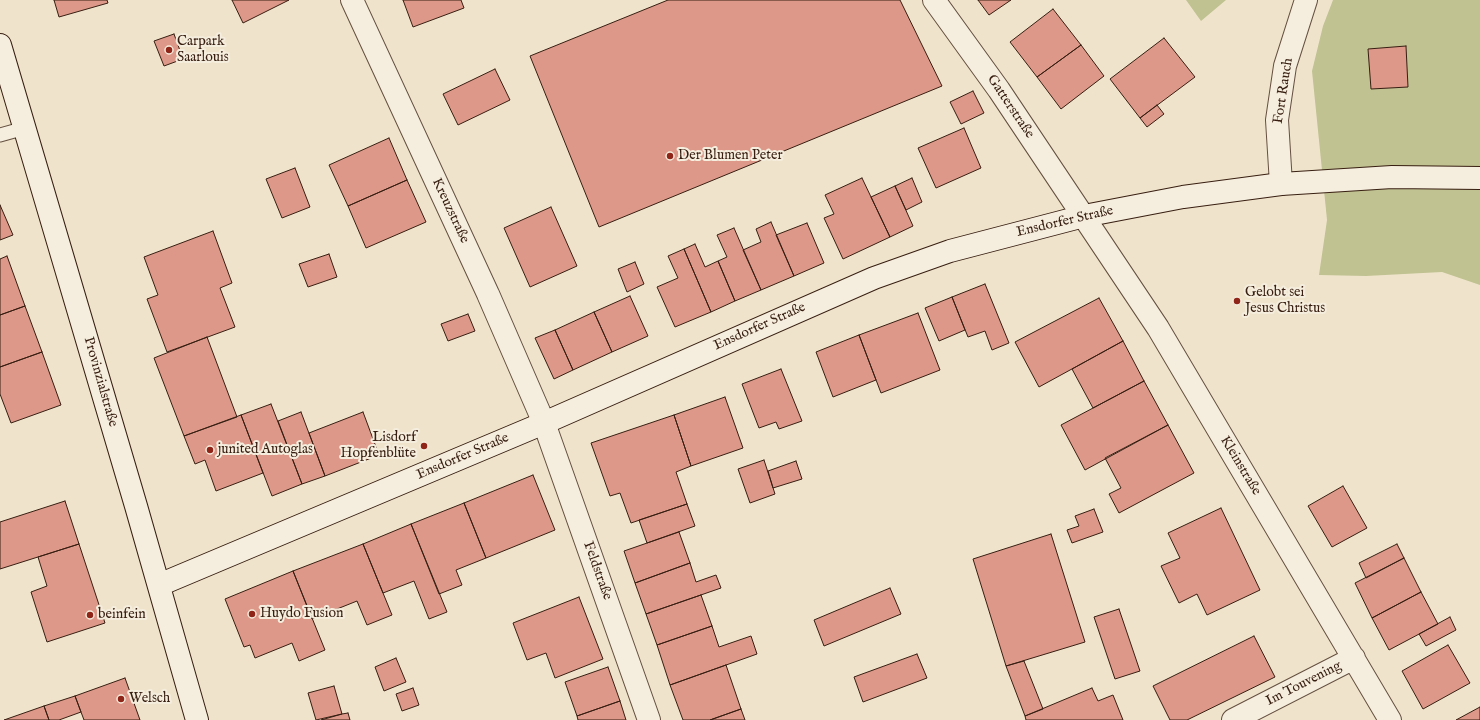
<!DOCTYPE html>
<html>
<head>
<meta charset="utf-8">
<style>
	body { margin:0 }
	canvas { display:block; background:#efe4cb }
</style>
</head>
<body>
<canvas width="1480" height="720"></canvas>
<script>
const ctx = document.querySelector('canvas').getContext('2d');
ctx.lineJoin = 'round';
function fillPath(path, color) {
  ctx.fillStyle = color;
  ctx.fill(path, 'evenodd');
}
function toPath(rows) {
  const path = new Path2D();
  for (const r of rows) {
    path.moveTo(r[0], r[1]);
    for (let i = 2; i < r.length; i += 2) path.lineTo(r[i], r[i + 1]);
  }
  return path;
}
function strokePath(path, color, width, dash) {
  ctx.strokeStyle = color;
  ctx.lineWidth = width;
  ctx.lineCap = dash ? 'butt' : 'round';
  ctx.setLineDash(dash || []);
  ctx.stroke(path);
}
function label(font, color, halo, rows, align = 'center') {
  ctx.font = font + ' "IM FELL English",serif';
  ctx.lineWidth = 4;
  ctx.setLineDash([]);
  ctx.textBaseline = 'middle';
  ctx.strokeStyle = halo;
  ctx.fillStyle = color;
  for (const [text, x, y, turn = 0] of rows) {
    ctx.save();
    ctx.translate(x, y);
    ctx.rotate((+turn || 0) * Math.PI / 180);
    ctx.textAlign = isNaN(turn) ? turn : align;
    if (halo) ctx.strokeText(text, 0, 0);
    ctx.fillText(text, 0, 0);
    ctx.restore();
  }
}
const green = toPath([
	[1186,0,1226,0,1201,21],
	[1333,0,1480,0,1480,285,1442,272,1366,276,1319,275,1327,220,1312,71,1323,26]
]);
const building = toPath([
	[54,0,107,0,108,3,59,17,54,0],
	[232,0,289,0,243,23,232,0],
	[403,0,461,0,464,8,413,27,403,0],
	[668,0,900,0,942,86,599,227,530,56,668,0],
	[978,0,1011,0,989,15,978,0],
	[1053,9,1081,45,1037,77,1010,42,1053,9],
	[174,34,183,59,164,66,154,41,174,34],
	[1164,38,1195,77,1140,118,1110,79,1164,38],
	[1081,45,1104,76,1061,109,1037,77,1081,45],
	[1406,46,1408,87,1371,89,1368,49,1406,46],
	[495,69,510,100,458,125,443,94,495,69],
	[973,91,984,113,961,124,950,102,973,91],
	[1157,105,1164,114,1147,127,1140,118,1157,105],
	[964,128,981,168,936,188,918,148,964,128],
	[389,138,407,180,348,206,329,165,389,138],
	[295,168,310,207,282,218,266,179,295,168],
	[862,178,890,237,843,259,824,218,834,214,825,195,862,178],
	[912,178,922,202,906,210,895,186,912,178],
	[407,180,426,222,366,248,348,206,407,180],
	[895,186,913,226,890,237,871,197,895,186],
	[0,205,13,235,0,240,0,205],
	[551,207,577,266,530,287,504,228,551,207],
	[771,222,794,276,761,290,743,250,761,242,756,229,771,222],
	[807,223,824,263,794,276,776,235,807,223],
	[734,228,761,290,735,301,718,261,727,257,717,235,734,228],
	[213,231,232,283,220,288,235,327,167,352,147,299,158,295,144,257,213,231],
	[695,244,705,267,718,261,735,301,711,312,684,249,695,244],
	[684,249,711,312,675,327,657,287,678,278,668,256,684,249],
	[329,254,337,277,308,287,299,264,329,254],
	[7,256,25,306,0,315,0,259,7,256],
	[635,262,644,284,627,292,618,269,635,262],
	[985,284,1009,343,992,350,985,331,968,337,952,297,985,284],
	[630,296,648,336,612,352,594,312,630,296],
	[952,297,965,330,939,341,925,308,952,297],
	[1099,298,1123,341,1039,387,1015,342,1099,298],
	[25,306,42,352,0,367,0,315,25,306],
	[594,312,612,352,573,370,555,330,594,312],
	[918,313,940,370,881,393,859,335,918,313],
	[468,314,475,331,448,341,441,324,468,314],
	[555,330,573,370,554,379,535,338,555,330],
	[859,335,876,380,833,397,816,352,859,335],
	[207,337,237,417,184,436,154,358,207,337],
	[1123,341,1144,381,1093,408,1072,369,1123,341],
	[42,352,61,405,11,423,0,394,0,367,42,352],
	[781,369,802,421,779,429,776,422,759,428,742,384,781,369],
	[1144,381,1168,425,1085,470,1061,425,1144,381],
	[725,397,743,448,691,466,674,415,725,397],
	[271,404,302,484,272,496,241,415,271,404],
	[301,412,325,476,302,484,278,421,301,412],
	[363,412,379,455,325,476,309,433,363,412],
	[241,415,263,473,216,491,205,460,195,464,184,436,241,415],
	[674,415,691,466,676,472,687,504,631,523,620,493,610,496,591,443,674,415],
	[1168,425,1194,473,1119,513,1109,494,1121,488,1105,458,1168,425],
	[764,460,775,494,750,503,738,469,764,460],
	[796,461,802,479,773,488,768,471,796,461],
	[533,475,555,530,486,558,464,503,533,475],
	[1343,486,1367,528,1332,547,1308,506,1343,486],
	[65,501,79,544,0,569,0,522,65,501],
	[464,503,486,558,456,570,462,585,439,594,411,524,464,503],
	[687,504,695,526,647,543,639,520,687,504],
	[1221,508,1260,590,1207,615,1197,594,1179,603,1161,566,1180,558,1168,533,1221,508],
	[1094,509,1103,532,1072,543,1067,530,1079,526,1075,516,1094,509],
	[411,524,447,612,429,619,414,581,383,593,363,544,411,524],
	[679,532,690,563,635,583,624,551,679,532],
	[1051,534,1085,642,1006,666,973,559,1051,534],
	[79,544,105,623,47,642,31,592,47,586,38,557,79,544],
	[363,544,392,615,367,625,357,601,312,619,293,571,363,544],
	[1397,544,1404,558,1366,578,1359,563,1397,544],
	[1404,558,1421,592,1372,618,1355,583,1404,558],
	[690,563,696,582,716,575,721,588,646,614,635,583,690,563],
	[293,571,325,650,299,661,292,643,255,658,250,645,244,647,225,599,293,571],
	[890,588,901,614,824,646,814,620,890,588],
	[1421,592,1438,624,1389,650,1372,618,1421,592],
	[701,595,712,626,657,645,646,614,701,595],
	[579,597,603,659,555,678,546,653,527,660,513,623,579,597],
	[1119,609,1140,671,1115,679,1094,617,1119,609],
	[1450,617,1456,630,1426,646,1419,634,1450,617],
	[712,626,719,647,751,636,757,654,670,685,657,645,712,626],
	[1254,636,1275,677,1187,720,1170,720,1153,686,1254,636],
	[1448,645,1470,683,1423,709,1402,671,1448,645],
	[917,654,927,678,863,702,854,677,917,654],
	[396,658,406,682,384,691,375,667,396,658],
	[1024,661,1043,709,1025,716,1006,666,1024,661],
	[726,665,741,709,710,720,683,720,670,685,726,665],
	[608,667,620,701,577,716,565,682,608,667],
	[125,678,140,720,84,720,75,696,125,678],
	[334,686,342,714,316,720,308,693,334,686],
	[413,688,419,705,402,711,396,694,413,688],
	[1092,688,1098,701,1113,695,1123,720,1026,720,1025,716,1092,688],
	[75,696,81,712,59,720,49,720,44,706,75,696],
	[620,701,626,720,578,720,577,716,620,701],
	[44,706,49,720,4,720,44,706],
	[1480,707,1480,720,1456,720,1480,707],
	[741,709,745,720,710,720,741,709],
	[348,713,350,720,321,720,342,714,348,713]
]);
const lane = toPath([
	[0,135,25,128]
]);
const street = toPath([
	[352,0,488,294,544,423,649,720],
	[934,0,999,90,1158,328,1390,720],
	[1281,184,1277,120,1285,66,1306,0],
	[1233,720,1354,658]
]);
const secondary = toPath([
	[0,45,136,506,197,720],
	[159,585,544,423,874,278,950,251,1084,216,1183,197,1281,184,1392,177,1480,178]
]);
const markers = [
	[169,50,4,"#8f2418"],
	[670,156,4,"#8f2418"],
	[1237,301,4,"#8f2418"],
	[424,446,4,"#8f2418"],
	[210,450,4,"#8f2418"],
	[252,614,4,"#8f2418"],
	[90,615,4,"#8f2418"],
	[121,699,4,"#8f2418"]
];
const poiNames = [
	["Carpark",177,42],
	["Saarlouis",177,58],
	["Der Blumen Peter",678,156],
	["Gelobt sei",1245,293],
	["Jesus Christus",1245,309],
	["Lisdorf",416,438,"right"],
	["Hopfenblüte",416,454,"right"],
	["junited Autoglas",218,450],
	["Huydo Fusion",260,614],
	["beinfein",98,615],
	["Welsch",129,699]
];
const streetNames = [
	["Fort Rauch",1284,91,-81],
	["Gatterstraße",1010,107,56],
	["Kreuzstraße",450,211,65],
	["Ensdorfer Straße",1065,222,-13],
	["Ensdorfer Straße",760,327,-24],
	["Provinzialstraße",100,382,74],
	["Ensdorfer Straße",463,457,-23],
	["Kleinstraße",1240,466,59],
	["Feldstraße",597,571,70],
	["Im Touvening",1304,684,-27]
];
fillPath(green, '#c0c292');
fillPath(building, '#dd9889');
strokePath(building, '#371e11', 1);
strokePath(lane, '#655040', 15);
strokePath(street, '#655040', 24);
strokePath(secondary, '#371e11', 24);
strokePath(lane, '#f5eddd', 13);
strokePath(street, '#f5eddd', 22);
strokePath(secondary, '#f5eddd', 22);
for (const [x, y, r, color] of markers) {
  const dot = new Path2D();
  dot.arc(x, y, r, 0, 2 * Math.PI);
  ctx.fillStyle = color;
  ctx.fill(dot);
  strokePath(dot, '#f5eddd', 1.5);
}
label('14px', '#371e11', '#f5eddd', poiNames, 'left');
label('14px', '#371e11', '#f5eddd', streetNames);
</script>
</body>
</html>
